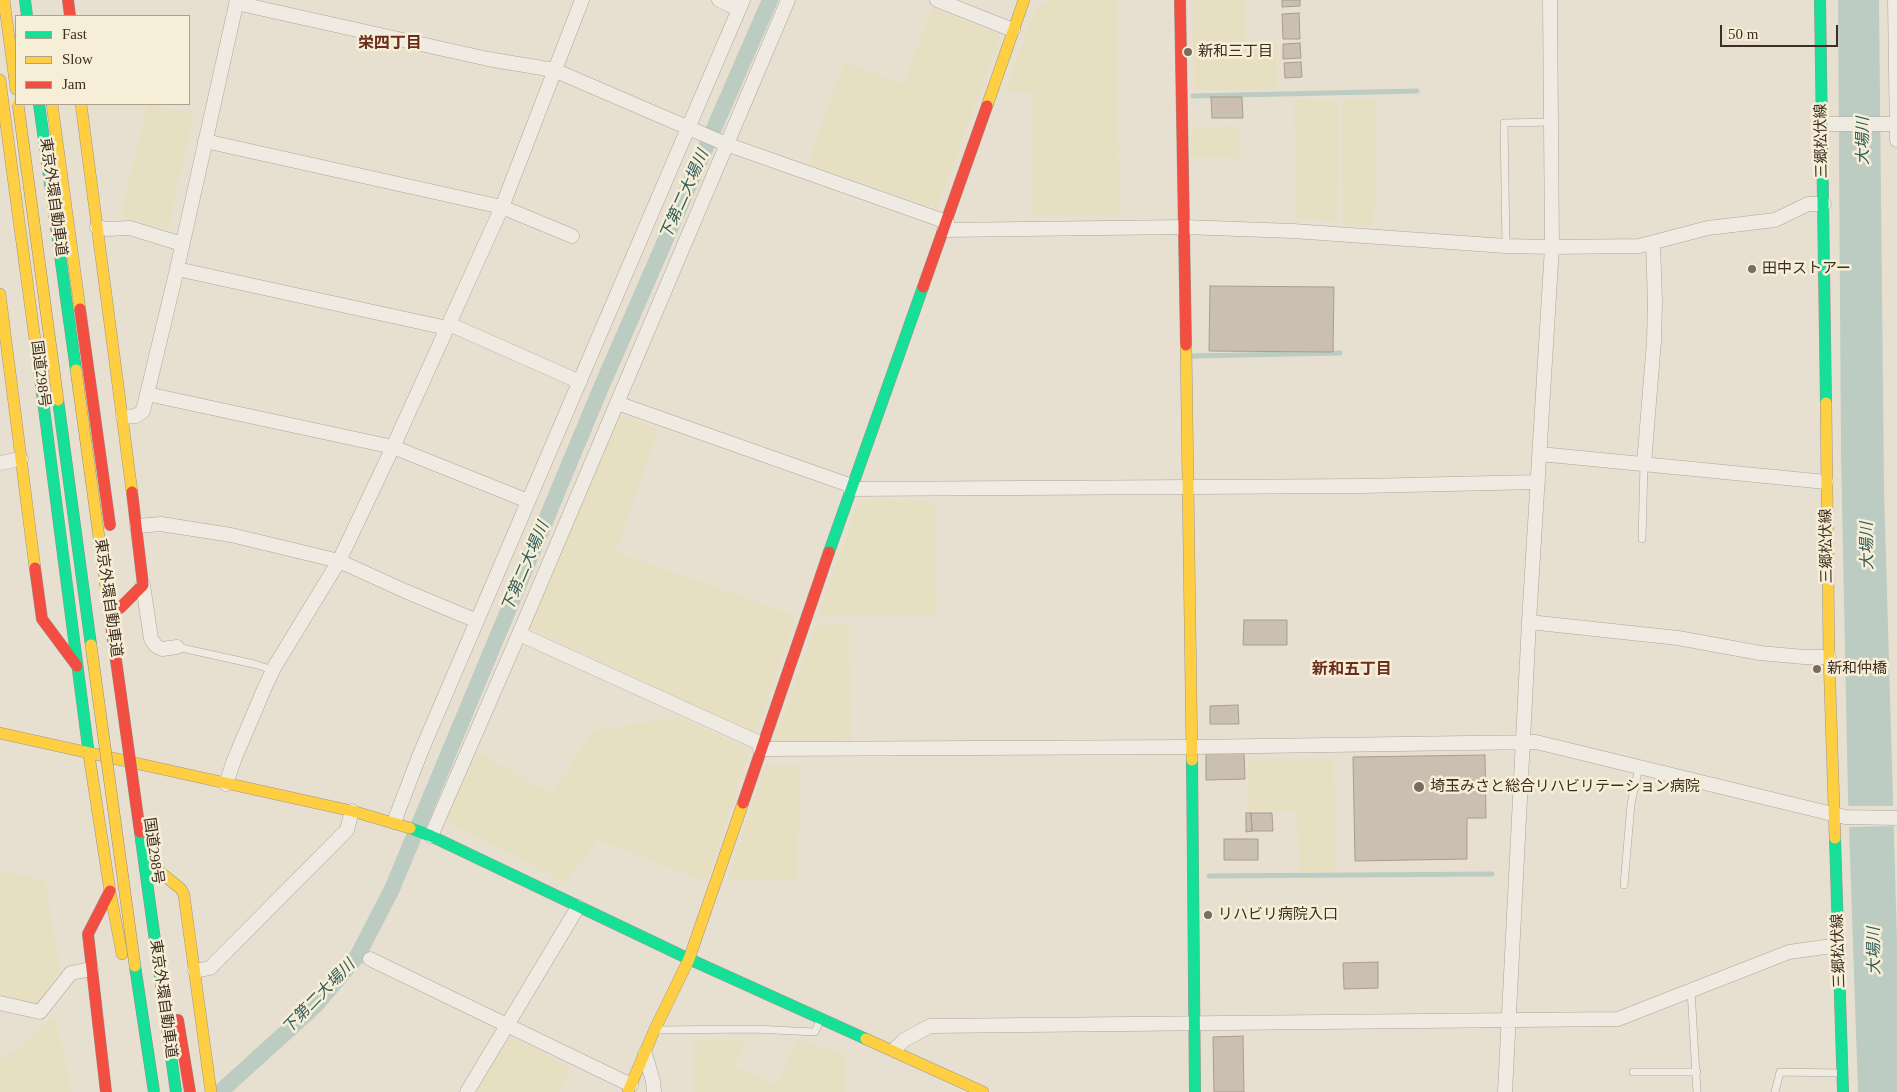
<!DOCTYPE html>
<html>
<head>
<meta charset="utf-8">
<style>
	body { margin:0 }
	#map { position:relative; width:1897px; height:1092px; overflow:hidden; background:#e7e0d1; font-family:"Times New Roman",serif }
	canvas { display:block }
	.legend { position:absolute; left:15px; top:15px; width:175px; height:90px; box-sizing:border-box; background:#f7eed8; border:1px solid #ada18e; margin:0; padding:6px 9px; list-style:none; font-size:15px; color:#3d2e20 }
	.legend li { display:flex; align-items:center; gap:10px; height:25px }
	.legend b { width:25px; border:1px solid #ada18e }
	.scale { position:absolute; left:1720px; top:25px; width:118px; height:22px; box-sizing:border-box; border:2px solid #3d2e20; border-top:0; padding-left:6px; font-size:15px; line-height:18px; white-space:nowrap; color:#3d2e20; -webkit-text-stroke:4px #f7eed8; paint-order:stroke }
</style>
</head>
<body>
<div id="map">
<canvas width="1897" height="1092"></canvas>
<ul class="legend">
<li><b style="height:6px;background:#16e098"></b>Fast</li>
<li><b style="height:6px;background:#ffcf43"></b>Slow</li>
<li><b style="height:6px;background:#f24e42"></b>Jam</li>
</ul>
<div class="scale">50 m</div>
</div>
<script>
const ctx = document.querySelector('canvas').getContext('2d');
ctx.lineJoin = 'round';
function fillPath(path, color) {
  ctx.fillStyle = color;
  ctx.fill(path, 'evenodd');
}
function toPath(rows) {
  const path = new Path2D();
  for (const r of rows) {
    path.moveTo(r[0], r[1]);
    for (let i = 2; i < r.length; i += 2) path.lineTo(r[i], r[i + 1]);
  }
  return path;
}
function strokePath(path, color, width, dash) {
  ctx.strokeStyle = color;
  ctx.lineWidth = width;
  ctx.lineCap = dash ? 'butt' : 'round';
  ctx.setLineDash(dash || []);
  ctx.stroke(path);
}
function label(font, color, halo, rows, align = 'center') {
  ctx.font = font + ' "Times New Roman","Noto Sans JP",serif';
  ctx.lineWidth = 5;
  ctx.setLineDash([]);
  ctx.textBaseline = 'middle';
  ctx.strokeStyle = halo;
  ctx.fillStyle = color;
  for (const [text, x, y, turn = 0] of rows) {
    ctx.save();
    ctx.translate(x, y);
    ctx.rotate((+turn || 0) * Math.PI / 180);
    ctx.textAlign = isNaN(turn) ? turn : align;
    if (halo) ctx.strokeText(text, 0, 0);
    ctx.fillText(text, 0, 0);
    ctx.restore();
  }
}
const farmland = toPath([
	[1117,0,1119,216,1033,216,1032,92,1005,93,1034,12,1047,1,1050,0],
	[1193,0,1245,0,1245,44,1277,44,1277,90,1194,90],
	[932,8,1001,35,937,209,807,164,844,62,903,84],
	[1376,98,1374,226,1343,224,1341,100],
	[1294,100,1338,101,1338,222,1296,217],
	[147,104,194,114,168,229,121,217],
	[1239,126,1239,158,1191,158,1192,127],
	[619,415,658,429,616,552,796,616,756,734,527,627],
	[859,500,935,501,937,615,818,617],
	[849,624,851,743,774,741,815,626],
	[678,717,750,750,707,882,598,840,565,883,445,820,477,752,552,794,592,731],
	[1334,758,1336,872,1299,872,1297,811,1248,811,1248,759],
	[766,765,800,765,797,881,728,879],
	[0,870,45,880,60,969,39,1005,0,996],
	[55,1016,72,1092,0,1092,0,1062],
	[508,1035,570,1067,560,1092,477,1092],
	[798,1039,845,1055,845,1092,694,1092,693,1041,748,1040,735,1066,776,1085]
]);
const water = toPath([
	[1838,0,1879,0,1884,488,1897,940,1897,1092,1858,1092,1848,797,1841,454]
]);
const pier = toPath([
	[1847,806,1896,806,1897,826,1847,827]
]);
const stream = toPath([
	[1193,96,1417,91],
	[1192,356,1340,353],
	[1209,876,1492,874]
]);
const canal = toPath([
	[220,1092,315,1006,358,955,392,889,600,390,770,0]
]);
const building = toPath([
	[1282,0,1300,0,1300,6,1282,7,1282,0],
	[1299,13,1300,39,1283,39,1282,14,1299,13],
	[1300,43,1301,58,1283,59,1283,44,1300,43],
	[1301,62,1302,77,1285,78,1284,63,1301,62],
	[1211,97,1242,97,1243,118,1212,118,1211,97],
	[1210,286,1334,287,1333,352,1209,351,1210,286],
	[1244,620,1287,620,1287,645,1243,645,1244,620],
	[1238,705,1239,724,1210,724,1210,706,1238,705],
	[1206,752,1244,752,1245,779,1206,780,1206,752],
	[1485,755,1486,818,1467,818,1467,859,1355,861,1353,757,1485,755],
	[1246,813,1251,813,1252,831,1246,832,1246,813],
	[1251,813,1272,813,1273,831,1252,831,1251,813],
	[1224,839,1258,839,1258,860,1224,860,1224,839],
	[1378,962,1378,988,1344,989,1343,963,1378,962],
	[1243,1036,1244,1092,1214,1092,1213,1037,1243,1036]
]);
const lane = toPath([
	[1506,246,1504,123,1551,122],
	[1642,539,1644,464],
	[177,647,254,664,273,670],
	[1624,885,1631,804,1639,767],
	[1691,990,1697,1092],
	[658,1030,754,1029,815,1032,820,1020],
	[1633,1072,1697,1072],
	[1775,1092,1780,1072,1841,1073]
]);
const street = toPath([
	[719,0,739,9],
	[937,0,1013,30],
	[1895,0,1897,140],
	[236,3,488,59,554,70,726,144,947,222],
	[1822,124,1897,124],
	[205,141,502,207,572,236],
	[97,227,107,229,130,228,182,244],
	[944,230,1184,227,1293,231,1506,246,1552,247,1639,246,1708,228,1775,220,1808,204,1824,204],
	[177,269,447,328],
	[449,324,580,382],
	[147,394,393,447,528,501],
	[617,403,852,486],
	[123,417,136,416,143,411,177,269,237,0],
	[1540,454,1826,482],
	[0,463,21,459],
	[1644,464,1654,341,1655,302,1653,243],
	[850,489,1362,486,1538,482],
	[137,526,161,524,231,535,339,561,405,591,477,621],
	[143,585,151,639,156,646,162,649,177,647],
	[1529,622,1678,638,1760,653,1804,657,1829,657],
	[519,634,762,744],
	[760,749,1192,747,1536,742,1845,817,1897,818],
	[226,784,234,760,265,687,275,666,339,561,393,447,502,207,582,0],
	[394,822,420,754,743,0],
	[431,836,519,634,788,0],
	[370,959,631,1085],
	[195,971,210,968,347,830,352,811],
	[0,1003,40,1012,71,973,91,969],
	[894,1050,904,1040,930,1026,1618,1019,1789,952,1839,945],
	[645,1054,653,1081,654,1092],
	[467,1092,578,907],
	[1505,1092,1529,622,1552,247,1550,0]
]);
const fast = toPath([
	[25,0,27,16],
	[1820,0,1826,403],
	[38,362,89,755],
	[829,552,923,287],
	[1192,760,1195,1092],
	[410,828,431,836,689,959,866,1039],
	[1835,838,1843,1092]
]);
const slow = toPath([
	[4,0,16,89],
	[0,80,38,362],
	[52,104,80,309],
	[81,104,132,492],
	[987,106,1024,0],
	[0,294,35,568],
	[1186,345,1192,760],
	[1826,403,1829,657,1835,838],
	[0,733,352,811,410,828],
	[89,755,110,891,122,954],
	[155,868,181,889,184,895,211,1092],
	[866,1039,983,1092],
	[628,1092,654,1031,689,959,743,803]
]);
const jam = toPath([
	[68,0,70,16],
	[1180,0,1186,345],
	[923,287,987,106],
	[80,309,110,525],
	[35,568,42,619,77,666],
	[120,608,143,585,132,492],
	[743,803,829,552],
	[178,1020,190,1092],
	[106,1092,88,934,110,891]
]);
const fastBridge = toPath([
	[39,104,76,370],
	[58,400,91,645],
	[140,832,176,1092],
	[135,966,154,1092]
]);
const slowBridge = toPath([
	[18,104,58,400],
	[76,370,109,610],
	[91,645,135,966]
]);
const jamBridge = toPath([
	[109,610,140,832]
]);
const markers = [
	[1188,52,5,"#786c5e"],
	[1752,269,5,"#786c5e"],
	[1817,669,5,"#786c5e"],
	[1419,787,6,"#786c5e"],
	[1208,915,5,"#786c5e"]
];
const poiNames = [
	["新和三丁目",1198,52],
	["田中ストアー",1762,269],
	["新和仲橋",1827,669],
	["埼玉みさと総合リハビリテーション病院",1430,787],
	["リハビリ病院入口",1218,915]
];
const streetNames = [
	["三郷松伏線",1822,141,-91],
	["東京外環自動車道",53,197,82],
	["国道298号",40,374,83],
	["三郷松伏線",1827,546,-91],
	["東京外環自動車道",108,598,82],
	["国道298号",153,851,82],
	["三郷松伏線",1839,951,-92],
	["東京外環自動車道",163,999,82]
];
const neighbourhoodNames = [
	["栄四丁目",390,44],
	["新和五丁目",1352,670]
];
const waterNames = [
	["大場川",1864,141,-90],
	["下第二大場川",685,195,-66],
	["大場川",1868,546,-91],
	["下第二大場川",526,567,-67],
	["大場川",1875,951,-91],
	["下第二大場川",319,997,-46]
];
fillPath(farmland, '#e6dfc2');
fillPath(water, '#bcccc2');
fillPath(pier, '#e7e0d1');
strokePath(stream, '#bcccc2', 5);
strokePath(canal, '#bcccc2', 16);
fillPath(building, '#cbbfb2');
strokePath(building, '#a89c90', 1);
strokePath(lane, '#ada599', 8);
strokePath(street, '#ada599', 15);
strokePath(fast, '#9c958a', 12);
strokePath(slow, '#9c958a', 12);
strokePath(jam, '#9c958a', 12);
strokePath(lane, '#efebe3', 7);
strokePath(street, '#efebe3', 14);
strokePath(fast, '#16e098', 11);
strokePath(slow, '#ffcf43', 11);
strokePath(jam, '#f24e42', 11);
strokePath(fastBridge, '#928b80', 12, []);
strokePath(slowBridge, '#928b80', 12, []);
strokePath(jamBridge, '#928b80', 12, []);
strokePath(fastBridge, '#16e098', 11);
strokePath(slowBridge, '#ffcf43', 11);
strokePath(jamBridge, '#f24e42', 11);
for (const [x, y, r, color] of markers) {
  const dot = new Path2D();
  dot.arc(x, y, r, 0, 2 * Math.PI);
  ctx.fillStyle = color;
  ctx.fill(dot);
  strokePath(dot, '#f7eed8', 2);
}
label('15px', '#3d2e20', '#f7eed8', poiNames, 'left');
label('15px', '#3d2e20', '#f7eed8', streetNames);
label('bold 16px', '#6b2e1e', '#f7eed8', neighbourhoodNames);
label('italic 16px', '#2f5d5a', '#f7eed8', waterNames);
</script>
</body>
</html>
